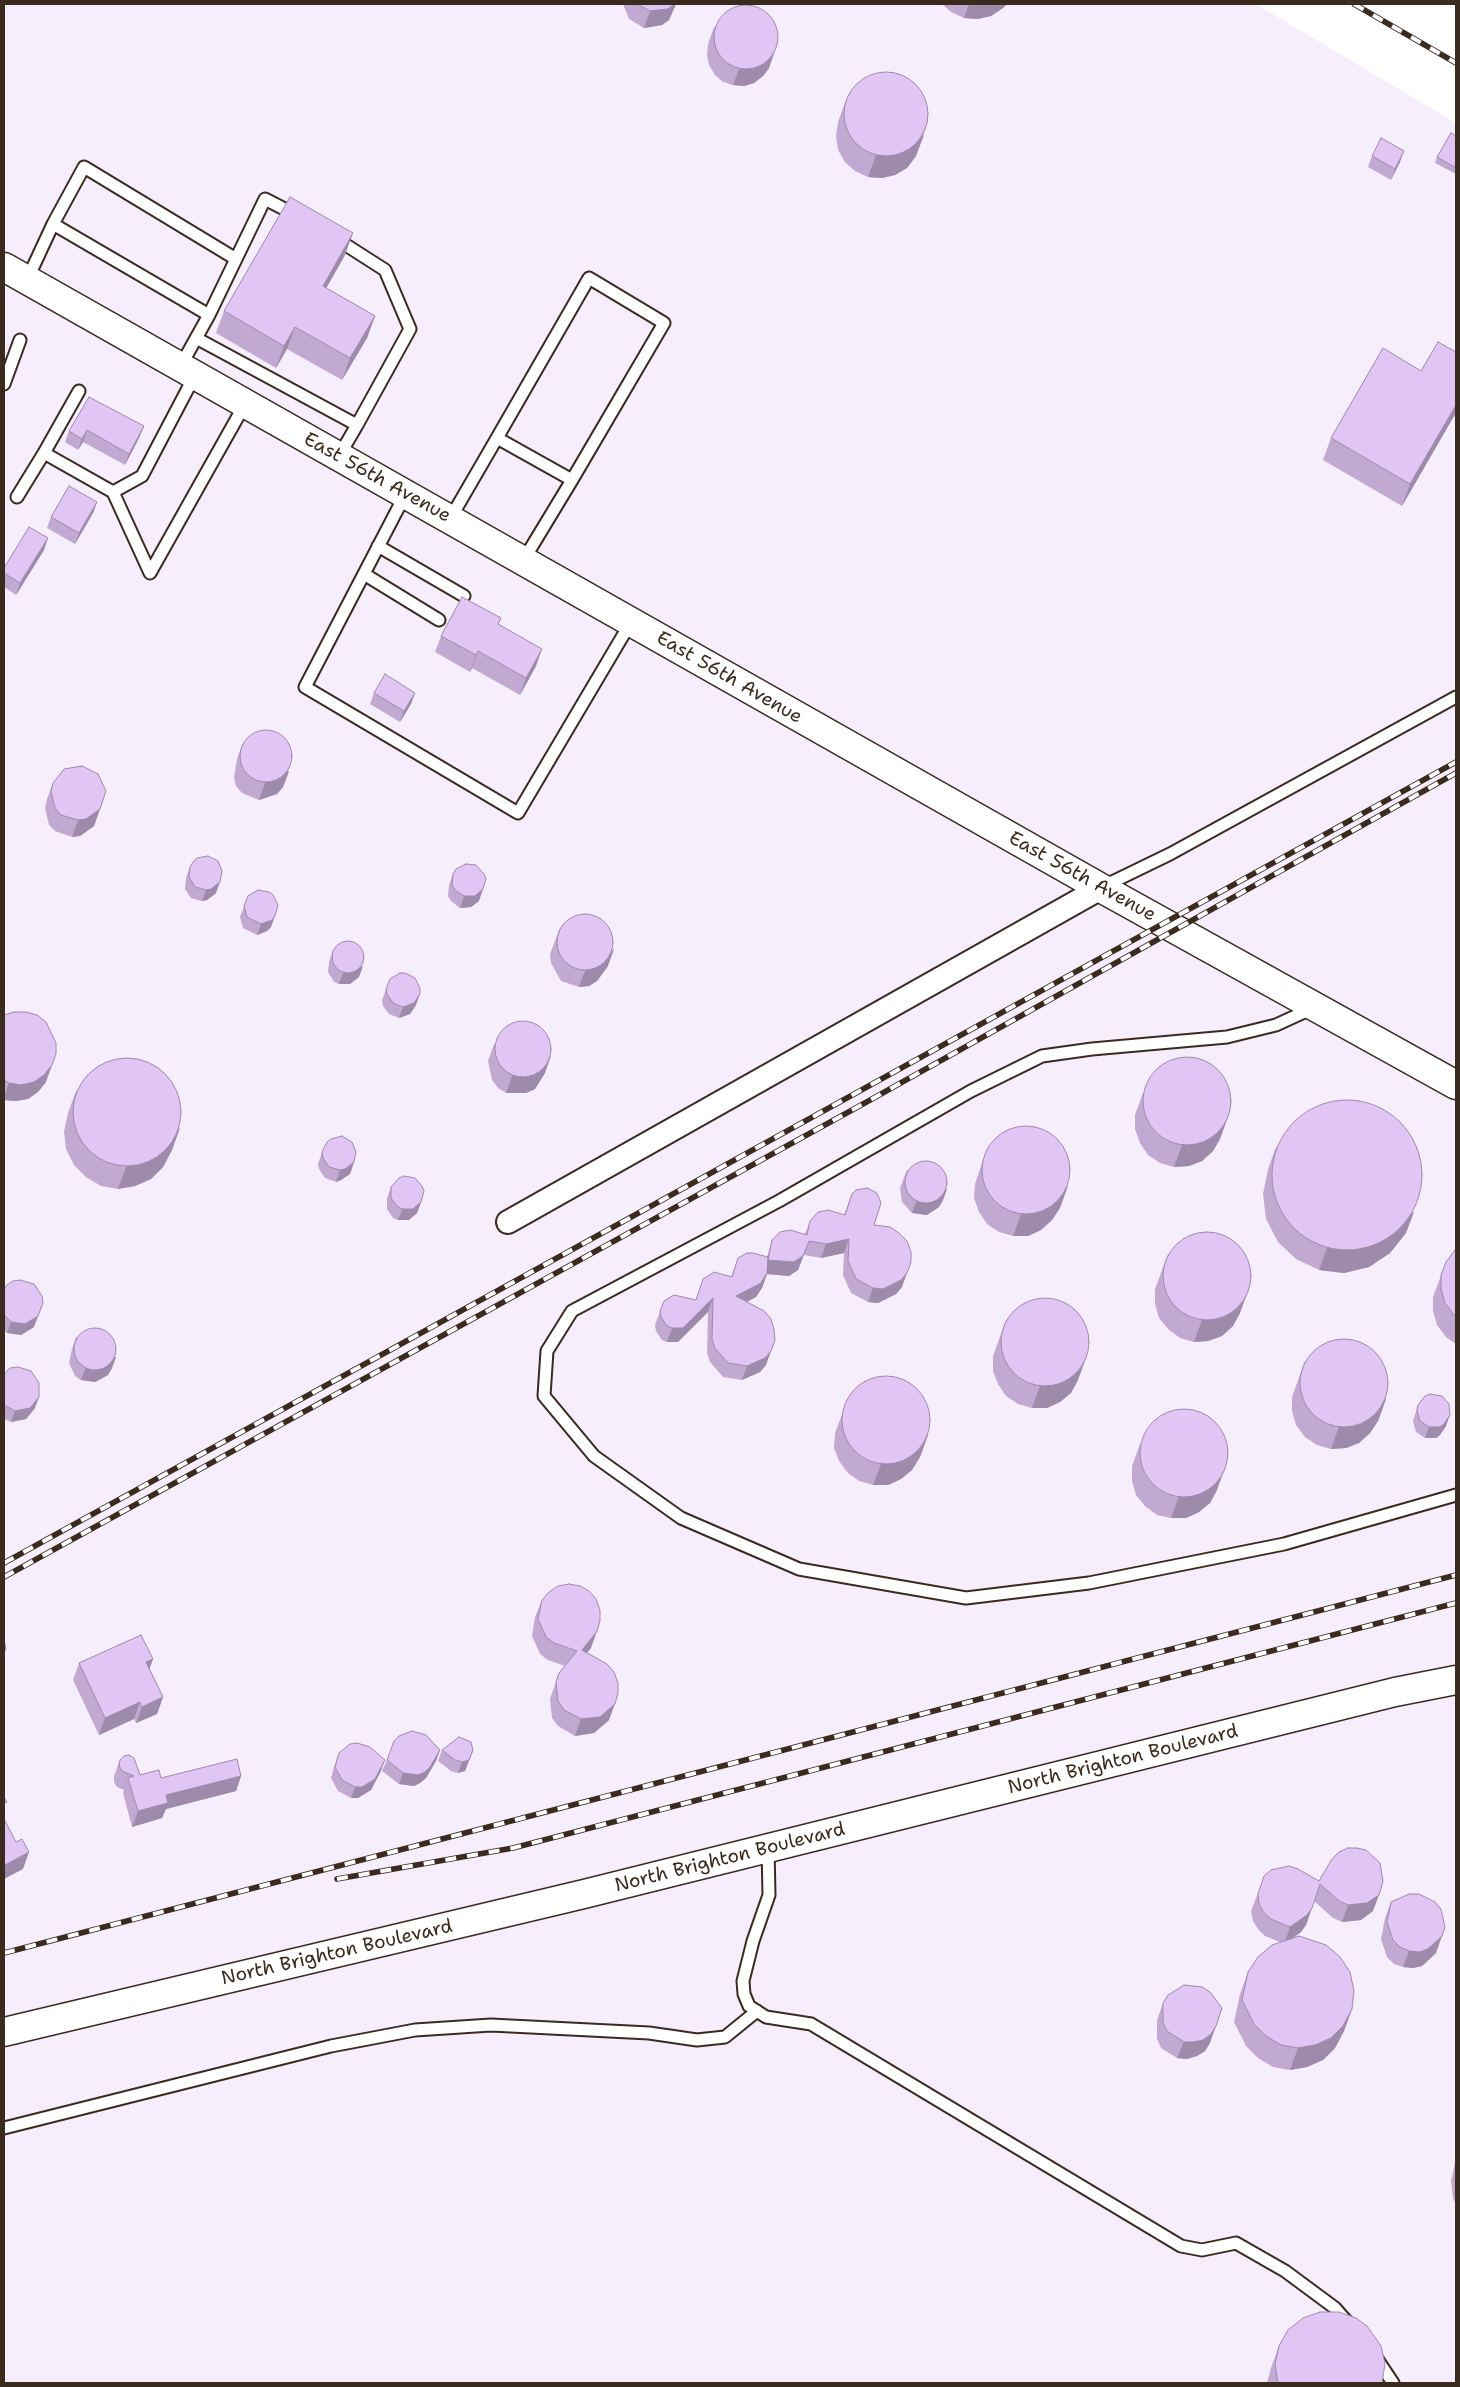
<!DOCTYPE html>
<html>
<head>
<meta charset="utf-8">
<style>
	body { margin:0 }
	#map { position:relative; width:1460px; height:2387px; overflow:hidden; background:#fff; font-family:"Shantell Sans",sans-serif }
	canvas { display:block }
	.frame { position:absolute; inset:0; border:5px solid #3b2a1e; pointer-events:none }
</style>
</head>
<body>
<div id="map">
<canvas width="1460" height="2387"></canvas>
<div class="frame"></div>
</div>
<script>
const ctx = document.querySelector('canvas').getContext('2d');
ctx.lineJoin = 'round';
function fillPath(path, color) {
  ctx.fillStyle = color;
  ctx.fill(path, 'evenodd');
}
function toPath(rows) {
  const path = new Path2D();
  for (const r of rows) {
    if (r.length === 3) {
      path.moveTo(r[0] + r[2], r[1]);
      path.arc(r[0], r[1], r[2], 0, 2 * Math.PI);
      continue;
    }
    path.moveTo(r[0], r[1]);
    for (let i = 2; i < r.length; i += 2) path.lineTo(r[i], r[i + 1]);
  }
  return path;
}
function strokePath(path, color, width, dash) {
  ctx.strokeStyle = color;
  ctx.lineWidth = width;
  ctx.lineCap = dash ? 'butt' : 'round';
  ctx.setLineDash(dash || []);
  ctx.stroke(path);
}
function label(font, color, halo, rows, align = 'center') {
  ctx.font = font + ' "Shantell Sans",sans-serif';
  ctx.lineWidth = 4;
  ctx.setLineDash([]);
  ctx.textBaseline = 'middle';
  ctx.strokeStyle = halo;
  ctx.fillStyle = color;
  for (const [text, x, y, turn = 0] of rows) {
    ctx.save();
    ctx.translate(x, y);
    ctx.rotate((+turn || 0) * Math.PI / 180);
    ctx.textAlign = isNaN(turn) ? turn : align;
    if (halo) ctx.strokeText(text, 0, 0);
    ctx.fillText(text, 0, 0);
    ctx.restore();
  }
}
const built = toPath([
	[4,4,1256,4,1456,123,1456,2383,4,2383]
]);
const lane = toPath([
	[53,224,84,167,236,259,209,315],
	[335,238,385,270,410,329,357,425],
	[236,259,265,199,296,215],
	[27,280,53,224,209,315,180,367],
	[196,338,357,425,339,456],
	[4,384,20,340],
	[44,453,79,391],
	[113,492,142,476,195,375],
	[405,495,305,687,518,813,631,622],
	[17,497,44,453,113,492,150,573,245,404],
	[450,519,497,438],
	[378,546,464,596],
	[523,561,572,480,664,323,589,278,497,438,572,480],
	[364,574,439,620],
	[1102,887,1170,854,1456,697],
	[1313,1008,1276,1025,1227,1037,1092,1049,1042,1056,971,1091,779,1201,572,1311,547,1351,544,1396,594,1456,681,1518,799,1569,966,1598,1089,1583,1284,1544,1456,1495],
	[768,1848,769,1895,753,1941,743,1981,744,1994,749,2006,766,2017,811,2024,1181,2246,1202,2250,1236,2243,1285,2271,1335,2308,1349,2324],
	[4,2128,331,2046,415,2030,491,2025,649,2033,697,2040,725,2037,757,2011],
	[1375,2356,1393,2383]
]);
const street = toPath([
	[508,1222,1101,888]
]);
const secondary = toPath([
	[4,267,1101,888,1456,1085],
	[4,2032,584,1894,1395,1692,1456,1680]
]);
const rail = toPath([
	[1354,4,1456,63],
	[4,1563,1456,762],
	[4,1577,863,1104,1456,773],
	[337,1879,513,1848,1456,1603],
	[4,1953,1456,1575]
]);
const wall = toPath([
	[623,4,676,4,669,20,662,25,644,28,629,19],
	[942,4,1007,4,1003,8,991,16,978,19,964,18,951,12],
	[714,27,769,68,763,76,754,83,744,86,733,85,723,82,715,75,709,65,707,55,708,44],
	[846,100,928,121,916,156,907,168,895,175,882,178,868,177,855,171,845,162,838,150,836,136,838,122],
	[1456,136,1456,174,1435,163,1437,157],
	[1372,156,1400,162,1391,180,1368,167],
	[345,255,326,288,375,316,367,338,342,380,287,349,276,368,216,333,224,311],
	[1456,352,1456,417,1454,416,1402,506,1323,460,1331,438,1421,371],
	[144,426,139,438,125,465,83,442,78,450,65,442,69,431],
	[97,502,93,513,75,544,47,528,51,517],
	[44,550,16,595,4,587,4,568],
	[501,618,498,624,536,666,520,695,472,668,470,672,435,652,441,636],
	[374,693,411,704,400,722,370,704],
	[243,743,289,771,283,787,277,794,259,800,242,793,236,786,234,777,237,759],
	[53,783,100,809,94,826,80,836,72,837,55,831,49,825,45,808,47,799],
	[190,867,216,893,207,900,202,901,191,898,185,889,186,878],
	[453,874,479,901,471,907,460,908,451,901,448,896,449,885],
	[248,896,271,927,267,931,257,935,243,928,240,917],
	[560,928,608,966,597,981,589,986,579,987,561,981,551,963,550,954],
	[333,950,359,977,350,984,339,984,334,982,328,972,329,962],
	[390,979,416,1005,410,1014,399,1018,389,1014,383,1006,382,1000],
	[4,1015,46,1082,38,1092,28,1099,15,1101,4,1100],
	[494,1044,545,1073,535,1089,526,1093,506,1093,498,1088,492,1080,488,1061],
	[76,1091,172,1150,163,1167,151,1179,135,1186,118,1189,101,1186,86,1177,74,1165,66,1149,64,1132,68,1113],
	[1143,1093,1220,1139,1213,1151,1202,1161,1189,1166,1174,1167,1160,1163,1148,1155,1140,1143,1135,1129,1135,1115],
	[1276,1147,1406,1233,1390,1253,1369,1267,1344,1273,1319,1270,1296,1259,1278,1242,1266,1219,1263,1194,1268,1169],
	[987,1148,1060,1208,1052,1220,1041,1230,1028,1236,1013,1236,999,1232,987,1224,979,1212,974,1198,975,1184],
	[322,1152,354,1162,350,1174,341,1180,336,1182,325,1178,319,1169,318,1164],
	[907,1170,947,1189,943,1200,939,1207,927,1215,912,1213,902,1202,900,1188],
	[391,1187,421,1202,417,1213,409,1220,398,1220,393,1218,387,1209,387,1198],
	[852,1194,874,1225,902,1287,896,1294,878,1303,868,1302,851,1293,843,1275,844,1253,821,1258,804,1255,798,1270,789,1276,767,1274,762,1288,756,1297,747,1302,766,1365,760,1372,742,1380,723,1377,710,1362,707,1353,708,1312,678,1342,667,1342,662,1340,656,1331,655,1325,664,1301,695,1300,731,1277,738,1258,767,1257,772,1240,805,1234,810,1221,844,1215],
	[1456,1250,1456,1344,1446,1337,1437,1325,1433,1311,1433,1297,1446,1262],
	[1168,1254,1240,1313,1233,1326,1222,1336,1208,1341,1194,1342,1180,1338,1168,1329,1159,1318,1155,1304,1155,1289],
	[4,1289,34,1327,21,1335,7,1333,4,1330],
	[1006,1320,1078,1380,1071,1393,1060,1402,1047,1408,1032,1408,1018,1404,1006,1396,998,1384,993,1371,993,1356],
	[76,1337,116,1357,112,1368,108,1375,95,1382,81,1380,75,1376,69,1363,72,1349],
	[1305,1361,1386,1399,1378,1421,1370,1433,1359,1443,1346,1448,1331,1449,1317,1445,1305,1437,1296,1425,1292,1411,1292,1397],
	[4,1374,35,1408,26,1419,11,1422,4,1419],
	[848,1398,928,1435,920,1457,912,1470,901,1479,888,1485,873,1485,859,1481,848,1473,839,1461,834,1448,835,1433],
	[1418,1405,1446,1426,1440,1435,1436,1438,1425,1438,1416,1432,1413,1421],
	[1140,1444,1217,1490,1210,1503,1199,1512,1186,1518,1171,1518,1157,1515,1145,1506,1136,1495,1132,1481,1132,1466],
	[542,1600,591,1648,587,1652,609,1720,594,1733,575,1736,558,1726,552,1718,550,1699,559,1673,565,1666,548,1660,540,1654,532,1636,535,1617],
	[153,1659,149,1669,163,1697,157,1714,136,1723,134,1719,99,1735,73,1680,79,1663],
	[440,1750,436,1761,426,1778,420,1783,414,1786,399,1784,382,1771,387,1760],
	[442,1750,473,1750,465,1771,458,1773,451,1771,438,1761],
	[339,1753,381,1771,371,1790,358,1798,351,1798,338,1791,331,1778,335,1764],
	[120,1760,140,1775,161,1778,241,1776,236,1791,166,1809,162,1818,132,1827,123,1793,124,1790,117,1787,114,1782,114,1776],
	[1319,1881,1373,1911,1361,1920,1342,1922,1333,1918,1314,1901,1306,1925,1301,1932,1293,1938,1352,2009,1344,2031,1335,2048,1323,2060,1307,2067,1290,2070,1273,2067,1258,2058,1246,2046,1234,2022,1240,1994,1248,1972,1280,1942,1265,1936,1258,1929,1253,1921,1251,1911,1258,1893],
	[1391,1902,1436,1953,1422,1966,1413,1968,1403,1967,1394,1964,1387,1957,1381,1939,1385,1918],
	[1163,2003,1210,2043,1205,2051,1197,2056,1187,2059,1177,2058,1161,2048,1157,2039,1157,2020],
	[1456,2159,1456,2205,1453,2198,1451,2181],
	[1279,2346,1382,2383,1267,2383,1271,2368]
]);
const shadedWall = toPath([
	[674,4,676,4,669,20,662,25,644,28,650,11],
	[969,4,1007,4,1003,8,991,16,978,19,964,18],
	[775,51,769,68,763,76,754,83,744,86,733,85,739,69],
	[924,135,916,156,907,168,895,175,882,178,868,177,876,155],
	[1404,151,1400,162,1391,180,1395,169],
	[353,233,345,255,315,308,323,286],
	[375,316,367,338,342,380,350,358],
	[295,327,287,349,276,368,284,346],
	[1456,405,1456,411,1454,416,1402,506,1410,484],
	[144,426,139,438,125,465,129,454],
	[87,430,83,442,78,450,82,439],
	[97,502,93,513,75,544,79,533],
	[48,538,44,550,16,595,20,583],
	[542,649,536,666,520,695,526,678],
	[478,651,472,668,470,672,476,655],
	[415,693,411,704,400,722,404,711],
	[289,771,283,787,277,794,259,800,265,783],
	[100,809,94,826,80,836,72,837,78,820],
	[220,882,216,893,207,900,202,901,206,890],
	[483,889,479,901,471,907,460,908,464,896],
	[275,916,271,927,267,931,257,935,261,924],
	[614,949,608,966,597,981,589,986,579,987,585,971],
	[363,966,359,977,350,984,339,984,343,973],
	[420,994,416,1005,410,1014,399,1018,403,1007],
	[551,1056,545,1073,535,1089,526,1093,506,1093,512,1076],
	[52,1065,46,1082,38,1092,28,1099,15,1101,4,1100,4,1097,9,1083],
	[1228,1117,1220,1139,1213,1151,1202,1161,1189,1166,1174,1167,1182,1145],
	[180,1128,172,1150,163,1167,151,1179,135,1186,118,1189,126,1167],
	[354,1162,350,1174,341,1180,336,1182,340,1170],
	[1068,1186,1060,1208,1052,1220,1041,1230,1028,1236,1013,1236,1021,1214],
	[947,1189,943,1200,939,1207,927,1215,912,1213,916,1202],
	[421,1202,417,1213,409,1220,398,1220,402,1209],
	[1414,1212,1406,1233,1390,1253,1369,1267,1344,1273,1319,1270,1327,1248],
	[849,1239,844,1253,821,1258,826,1244],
	[809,1241,798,1270,789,1276,767,1274,762,1288,756,1297,731,1310,736,1296,763,1274,768,1260],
	[907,1273,902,1287,896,1294,878,1303,868,1302,873,1288],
	[1248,1291,1240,1313,1233,1326,1222,1336,1208,1341,1194,1342,1202,1320],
	[713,1298,708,1312,678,1342,667,1342,672,1328],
	[43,1303,34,1327,21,1335,7,1333,11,1322],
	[771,1351,766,1365,760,1372,742,1380,747,1366],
	[116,1357,112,1368,108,1375,95,1382,81,1380,85,1369],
	[1086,1358,1078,1380,1071,1393,1060,1402,1047,1408,1032,1408,1040,1386],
	[39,1397,35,1408,26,1419,11,1422,15,1411],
	[1386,1399,1378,1421,1370,1433,1359,1443,1346,1448,1331,1449,1339,1427],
	[1450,1415,1446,1426,1440,1435,1436,1438,1425,1438,1429,1427],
	[928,1435,920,1457,912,1470,901,1479,888,1485,873,1485,881,1464],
	[1225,1468,1217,1490,1210,1503,1199,1512,1186,1518,1171,1518,1179,1496],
	[597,1631,591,1648,576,1666,582,1650],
	[153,1659,147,1676,146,1662],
	[163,1697,157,1714,136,1723,142,1707],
	[140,1702,134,1719,99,1735,105,1718],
	[615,1704,609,1720,594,1733,575,1736,581,1719],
	[440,1750,436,1761,426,1778,420,1783,414,1786,399,1784,403,1773],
	[473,1750,465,1771,458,1773,462,1762],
	[385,1760,381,1771,371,1790,358,1798,351,1798,355,1787],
	[241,1776,236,1791,166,1809,162,1818,132,1827,138,1811,166,1795],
	[29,1852,23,1869,4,1879,4,1868,5,1865],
	[1379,1895,1373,1911,1361,1920,1342,1922,1348,1905],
	[1312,1908,1306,1925,1301,1932,1284,1944,1290,1927],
	[1442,1936,1436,1953,1422,1966,1413,1968,1403,1967,1409,1951],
	[1352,2009,1344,2031,1335,2048,1323,2060,1307,2067,1290,2070,1298,2048],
	[1216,2026,1210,2043,1205,2051,1197,2056,1187,2059,1177,2058,1184,2042]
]);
const building = toPath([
	[637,4,674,4,668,9,650,11,637,4],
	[746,37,32],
	[886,114,42],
	[1451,133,1456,136,1456,168,1437,157,1451,133],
	[1381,138,1404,151,1395,169,1372,156,1381,138],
	[290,197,353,233,323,286,375,316,350,358,295,327,284,346,224,311,290,197],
	[1438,342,1456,352,1456,405,1410,484,1331,438,1383,348,1421,371,1438,342],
	[89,397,144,426,129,454,87,430,82,439,69,431,89,397],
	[69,486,97,502,79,533,51,517,69,486],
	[29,527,48,538,20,583,4,573,4,568,29,527],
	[462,597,501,618,498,624,542,649,526,678,478,651,476,655,441,636,462,597],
	[385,674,415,693,404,711,374,693,385,674],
	[266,756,26],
	[82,766,98,774,106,791,100,809,86,819,78,820,61,815,55,808,51,791,53,783,64,769,82,766],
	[208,856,218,861,222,871,220,882,211,889,206,890,195,887,189,877,190,867,193,862,197,858,208,856],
	[466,864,476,865,484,874,486,879,483,889,475,896,464,896,455,890,452,885,453,874,456,869,466,864],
	[258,890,269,892,273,895,278,905,275,916,272,920,261,924,247,917,244,906,248,896,258,890],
	[585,942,28],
	[348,957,16],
	[400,973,405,973,415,978,420,988,420,994,414,1003,403,1007,393,1003,387,994,386,989,390,979,400,973],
	[14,1012,26,1012,37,1015,46,1022,56,1043,56,1054,52,1065,44,1075,34,1082,21,1085,9,1083,4,1080,4,1015,14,1012],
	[523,1049,28],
	[1187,1101,44],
	[127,1112,54],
	[1347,1175,75],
	[1026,1170,44],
	[342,1136,352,1142,356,1152,354,1162,345,1169,340,1170,329,1167,323,1158,322,1152,327,1142,331,1139,342,1136],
	[926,1182,21],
	[404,1176,415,1178,422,1186,424,1191,421,1202,413,1209,402,1209,397,1206,391,1198,391,1187,399,1178,404,1176],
	[867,1188,877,1193,881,1203,874,1225,890,1227,899,1233,907,1241,911,1252,911,1262,907,1273,901,1280,883,1289,873,1288,856,1279,848,1261,849,1239,826,1244,809,1241,803,1256,794,1262,768,1260,772,1240,780,1232,790,1230,807,1235,810,1221,818,1212,828,1210,845,1215,852,1194,856,1190,867,1188],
	[1207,1276,44],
	[1455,1250,1456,1250,1456,1317,1454,1315,1445,1303,1441,1289,1441,1275,1446,1262,1455,1250],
	[747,1253,753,1253,768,1257,767,1273,761,1283,736,1296,764,1311,771,1319,774,1329,775,1340,771,1351,765,1358,747,1366,728,1363,715,1348,712,1339,713,1298,683,1328,672,1328,667,1326,661,1317,660,1311,664,1301,674,1295,696,1300,703,1279,714,1272,732,1277,738,1258,747,1253],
	[20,1280,34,1284,42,1296,43,1303,38,1316,25,1324,11,1322,4,1315,4,1289,7,1285,13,1281,20,1280],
	[1045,1342,44],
	[95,1349,21],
	[1344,1383,44],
	[18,1367,31,1371,39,1383,39,1397,30,1408,15,1411,4,1405,4,1374,10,1368,18,1367],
	[886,1420,44],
	[1430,1394,1442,1396,1449,1404,1450,1415,1444,1424,1440,1427,1429,1427,1420,1421,1417,1410,1418,1405,1425,1396,1430,1394],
	[1184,1453,44],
	[569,1584,580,1586,589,1591,596,1599,600,1610,600,1621,597,1631,582,1650,607,1664,614,1672,618,1683,618,1693,615,1704,600,1717,581,1719,564,1710,558,1701,556,1682,559,1673,577,1651,554,1643,546,1637,538,1619,542,1600,549,1592,558,1586,569,1584],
	[141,1635,153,1659,146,1662,163,1697,142,1707,140,1702,105,1718,79,1663,141,1635],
	[4,1640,6,1649,4,1652,4,1640],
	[412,1731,426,1735,440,1750,430,1767,425,1772,418,1775,403,1773,387,1760,394,1741,399,1736,412,1731],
	[459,1737,471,1742,473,1750,469,1760,462,1762,455,1760,442,1750,459,1737],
	[357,1743,370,1747,385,1760,375,1779,362,1787,355,1787,342,1780,335,1767,339,1753,350,1744,357,1743],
	[129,1755,134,1758,140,1775,159,1770,161,1778,237,1759,241,1776,166,1795,168,1803,138,1811,128,1778,134,1776,122,1771,119,1766,120,1760,124,1756,129,1755],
	[4,1797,7,1802,4,1803,4,1797],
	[4,1819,16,1842,22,1839,29,1852,5,1865,4,1862,4,1819],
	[1348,1848,1357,1848,1366,1850,1380,1863,1383,1881,1379,1895,1367,1903,1348,1905,1339,1901,1320,1884,1312,1908,1307,1915,1290,1927,1271,1919,1264,1913,1259,1904,1258,1894,1264,1876,1271,1870,1289,1866,1298,1869,1319,1881,1332,1859,1339,1852,1348,1848],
	[1409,1894,1419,1894,1435,1902,1441,1909,1445,1927,1442,1936,1428,1949,1419,1952,1409,1951,1400,1947,1393,1940,1387,1922,1391,1902,1409,1894],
	[1299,1936,1326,1945,1340,1957,1350,1972,1354,1991,1352,2009,1343,2026,1331,2038,1315,2045,1298,2048,1281,2045,1266,2036,1254,2024,1242,2000,1248,1972,1258,1957,1272,1945,1299,1936],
	[1184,1985,1202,1987,1210,1992,1222,2008,1216,2026,1211,2034,1203,2040,1193,2042,1184,2042,1167,2031,1163,2023,1163,2003,1168,1995,1184,1985],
	[1320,2312,1339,2312,1356,2318,1367,2326,1381,2346,1385,2364,1382,2383,1278,2383,1275,2364,1279,2346,1288,2330,1303,2318,1320,2312]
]);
const streetNames = [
	["East 56th Avenue",377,478,29],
	["East 56th Avenue",729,678,30],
	["East 56th Avenue",1082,877,29],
	["North Brighton Boulevard",1123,1760,-14],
	["North Brighton Boulevard",730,1858,-14],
	["North Brighton Boulevard",337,1953,-13]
];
fillPath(built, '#f6eefc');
strokePath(lane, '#3b2a1e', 15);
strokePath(street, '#3b2a1e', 26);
strokePath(secondary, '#3b2a1e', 31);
strokePath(lane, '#fff', 11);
strokePath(street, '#fff', 22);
strokePath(secondary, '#fff', 28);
strokePath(rail, '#3b2a1e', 5.5);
strokePath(rail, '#fff', 4, [11]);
fillPath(wall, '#c2a9d2');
fillPath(shadedWall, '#9e8aab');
fillPath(building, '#e1c5f4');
strokePath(building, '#9e8aab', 1);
label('19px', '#3b2a1e', '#fff', streetNames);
</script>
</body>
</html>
